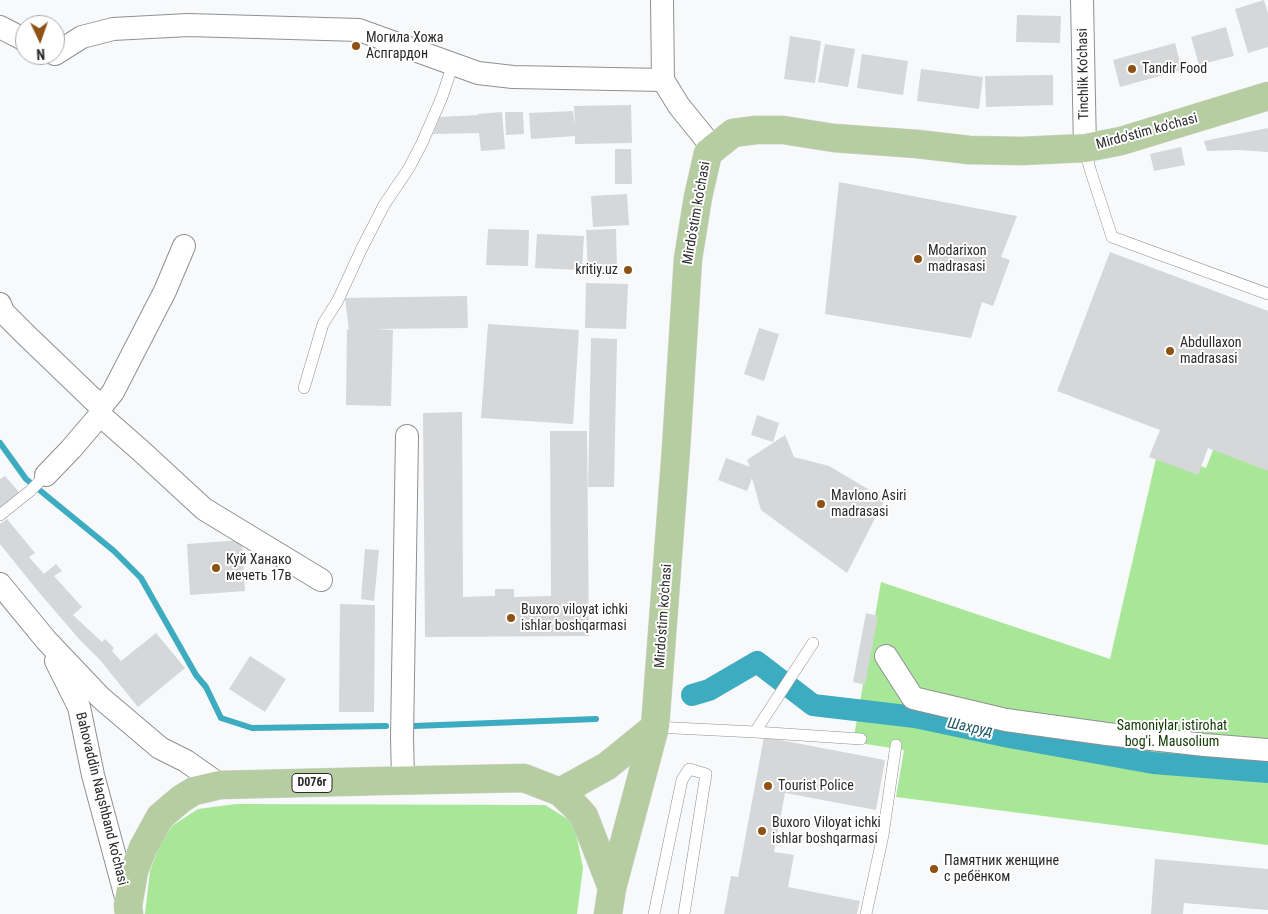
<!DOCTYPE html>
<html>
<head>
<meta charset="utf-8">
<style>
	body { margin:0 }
	#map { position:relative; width:1268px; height:914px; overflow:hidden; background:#f8f9fa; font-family:"Roboto Condensed",sans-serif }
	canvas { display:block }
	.north { position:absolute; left:15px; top:15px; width:50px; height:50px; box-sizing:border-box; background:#fff; border:1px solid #a9a9a9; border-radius:50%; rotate:177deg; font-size:14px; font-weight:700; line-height:20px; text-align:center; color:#282929 }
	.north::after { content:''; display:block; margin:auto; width:18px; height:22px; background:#8f5215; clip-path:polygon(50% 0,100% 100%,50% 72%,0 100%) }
</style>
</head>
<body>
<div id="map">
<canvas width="1268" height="914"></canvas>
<div class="north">N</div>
</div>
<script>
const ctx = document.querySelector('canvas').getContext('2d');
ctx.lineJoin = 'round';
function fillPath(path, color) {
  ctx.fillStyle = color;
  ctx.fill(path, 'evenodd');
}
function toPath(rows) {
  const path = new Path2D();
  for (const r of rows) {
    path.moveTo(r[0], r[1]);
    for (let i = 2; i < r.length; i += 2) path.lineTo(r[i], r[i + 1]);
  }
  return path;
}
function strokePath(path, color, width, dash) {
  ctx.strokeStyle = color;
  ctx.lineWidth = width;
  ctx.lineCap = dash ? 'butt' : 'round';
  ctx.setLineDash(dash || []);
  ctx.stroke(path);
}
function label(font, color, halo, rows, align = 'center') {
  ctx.font = font + ' "Roboto Condensed",sans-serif';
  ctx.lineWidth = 4;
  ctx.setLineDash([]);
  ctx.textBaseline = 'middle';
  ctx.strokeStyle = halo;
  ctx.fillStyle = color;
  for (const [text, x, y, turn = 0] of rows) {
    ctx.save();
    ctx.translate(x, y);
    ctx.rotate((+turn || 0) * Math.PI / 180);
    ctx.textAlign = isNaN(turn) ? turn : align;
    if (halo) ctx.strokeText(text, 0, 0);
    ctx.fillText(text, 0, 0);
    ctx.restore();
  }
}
const green = toPath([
	[1217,440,1268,460,1268,845,896,797,904,750,853,742,881,582,1110,659,1158,450,1206,468],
	[236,804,545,805,574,823,583,868,577,914,145,914,150,871,160,844,172,826,198,809]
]);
const stream = toPath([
	[0,443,26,479,114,551,141,578,196,675,206,687,221,718,252,728,386,726],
	[414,726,596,719]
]);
const canal = toPath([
	[692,695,709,690,757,662,813,705,915,717,1009,737,1153,763,1268,772]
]);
const building = toPath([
	[1264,0,1268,13,1268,47,1248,53,1235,9],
	[1017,15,1061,16,1060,43,1016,42],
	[1226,27,1234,56,1199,65,1191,37],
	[790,36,821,41,815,83,784,79],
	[1175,43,1182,70,1120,87,1113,60],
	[825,44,855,49,848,87,818,82],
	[862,54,908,61,903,95,857,88],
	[921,69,983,77,979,109,917,101],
	[1053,75,1053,105,986,107,985,76],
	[631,105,632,143,575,144,575,136,531,139,529,113,573,111,575,126,574,106],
	[502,112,505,149,481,151,479,133,433,134,440,117,478,115,478,114],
	[505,112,523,112,524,134,506,135],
	[1268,128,1268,152,1240,150,1207,151,1204,141],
	[1181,147,1185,165,1154,171,1150,154],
	[615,149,631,149,632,184,615,184],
	[839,182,1017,216,1001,257,1010,260,993,306,982,302,971,338,825,314],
	[627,194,629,225,593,227,591,196],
	[488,229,529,230,528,266,486,265],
	[616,229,617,270,588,271,586,230],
	[537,234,584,236,582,270,535,268],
	[1110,252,1268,311,1268,471,1208,448,1198,475,1149,457,1160,430,1057,391],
	[586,283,628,284,626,329,585,328],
	[467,296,468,328,376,329,393,330,391,406,346,405,347,329,349,330,345,298],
	[488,324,579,330,573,424,481,418],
	[759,328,779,334,764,381,744,374],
	[591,338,617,339,614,487,588,487],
	[462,412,463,597,495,596,495,589,514,589,514,597,551,596,550,431,587,431,589,636,425,637,423,413],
	[757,415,779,423,773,442,751,435],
	[785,435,794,457,829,466,885,499,847,573,761,510,752,478,747,491,718,480,726,458,750,467,747,460],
	[5,476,19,492,0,508,0,479],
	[7,519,35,553,29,557,44,574,56,564,62,571,54,576,82,607,73,615,102,642,105,639,114,648,112,651,121,661,156,633,185,668,138,707,100,660,79,639,37,590,0,544,0,524],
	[242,540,245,591,190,595,187,544],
	[365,549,379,550,374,601,361,599],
	[340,604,375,605,374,712,339,712],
	[866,613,878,616,865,685,853,682],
	[250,656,286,679,265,712,229,689],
	[764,737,885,760,876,810,785,793,774,852,794,855,788,887,860,901,857,914,724,914,731,876,738,877],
	[1155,859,1268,869,1268,910,1184,903,1183,914,1151,914]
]);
const lane = toPath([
	[1085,148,1090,169,1112,237,1268,294],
	[304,388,323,324,338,300,361,250,384,205,409,168,422,143,442,97,453,64],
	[0,515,30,491,46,475],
	[655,727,755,732,861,739],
	[755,732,813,643],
	[654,914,682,780,689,769,706,774,684,914],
	[866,914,883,835,896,745]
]);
const street = toPath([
	[662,0,663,80,679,106,709,143,708,153],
	[1082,0,1085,148],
	[0,27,25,40],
	[55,54,82,37,113,29,188,25,359,30,478,73,513,77,663,80],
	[0,304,3,312,25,334,101,407],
	[100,415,140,450,204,509,321,580],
	[46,475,71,449,100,415,101,407,113,392,165,291,184,246],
	[0,584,46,640,101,698,160,748,186,761,220,785],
	[886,656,913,698,1006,720,1107,734,1205,745,1268,750],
	[56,661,79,707,93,775,128,905],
	[403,781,402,737,407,436]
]);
const primary = toPath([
	[560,792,607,766,655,727],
	[129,914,128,906,134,871,143,848,160,817,181,799,194,791,220,785,381,781,524,778,560,792,574,805,584,816,612,888],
	[608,914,612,888,655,727,676,449,688,259,698,197,708,153,733,133,756,130,783,130,834,138,917,144,969,150,1022,151,1085,148,1121,141,1268,96]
]);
const markers = [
	[356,46,5,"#8f5215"],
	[1132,69,5,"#8f5215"],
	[918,259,5,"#8f5215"],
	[628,270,5,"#8f5215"],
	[1170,351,5,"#8f5215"],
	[821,504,5,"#8f5215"],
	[216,568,5,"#8f5215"],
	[511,618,5,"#8f5215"],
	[768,786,5,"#8f5215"],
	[762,831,5,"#8f5215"],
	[934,869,5,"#8f5215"]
];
const shields = [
	[312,783,40]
];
const shieldNames = [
	["D076r",312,783]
];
const poiNames = [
	["Могила Хожа",366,38],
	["Аспгардон",366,54],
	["Tandir Food",1142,69],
	["Modarixon",928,251],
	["madrasasi",928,267],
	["kritiy.uz",618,270,"right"],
	["Abdullaxon",1180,343],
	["madrasasi",1180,359],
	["Mavlono Asiri",831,496],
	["madrasasi",831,512],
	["Куй Ханако",226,560],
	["мечеть 17в",226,576],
	["Buxoro viloyat ichki",521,610],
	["ishlar boshqarmasi",521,626],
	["Tourist Police",778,786],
	["Buxoro Viloyat ichki",772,823],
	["ishlar boshqarmasi",772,839],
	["Памятник женщине",944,861],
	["с ребёнком",944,877]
];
const streetNames = [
	["Tinchlik Ko'chasi",1084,74,-91],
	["Mirdo'stim ko'chasi",1147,132,-15],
	["Mirdo'stim ko'chasi",697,213,-80],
	["Mirdo'stim ko'chasi",664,616,-86],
	["Bahovaddin Naqshband ko'chasi",101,799,76]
];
const parkNames = [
	["Samoniylar istirohat",1172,726],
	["bog'i. Mausolium",1172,742]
];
const waterNames = [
	["Шахруд",970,728,11]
];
fillPath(green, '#a8e797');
strokePath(stream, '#3dacc0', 6);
strokePath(canal, '#3dacc0', 22);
fillPath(building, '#d6d7d8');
strokePath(lane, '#8f9091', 12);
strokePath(street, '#8f9091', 24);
strokePath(primary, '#d4d4d4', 29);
strokePath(lane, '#fff', 11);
strokePath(street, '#fff', 22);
strokePath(primary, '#b6cda2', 28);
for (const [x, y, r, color] of markers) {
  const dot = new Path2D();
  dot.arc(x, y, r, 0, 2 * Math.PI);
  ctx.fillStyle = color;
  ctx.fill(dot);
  strokePath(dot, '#fff', 2);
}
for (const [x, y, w] of shields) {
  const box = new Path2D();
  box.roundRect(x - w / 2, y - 9.5, w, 19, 4);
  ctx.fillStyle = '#fff';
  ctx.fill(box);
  strokePath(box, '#282929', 1);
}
label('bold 12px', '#282929', null, shieldNames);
label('14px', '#282929', '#fff', poiNames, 'left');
label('14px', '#282929', '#fff', streetNames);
label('14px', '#0f3901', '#fff', parkNames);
label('italic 15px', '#1c5964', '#fff', waterNames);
</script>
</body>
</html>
